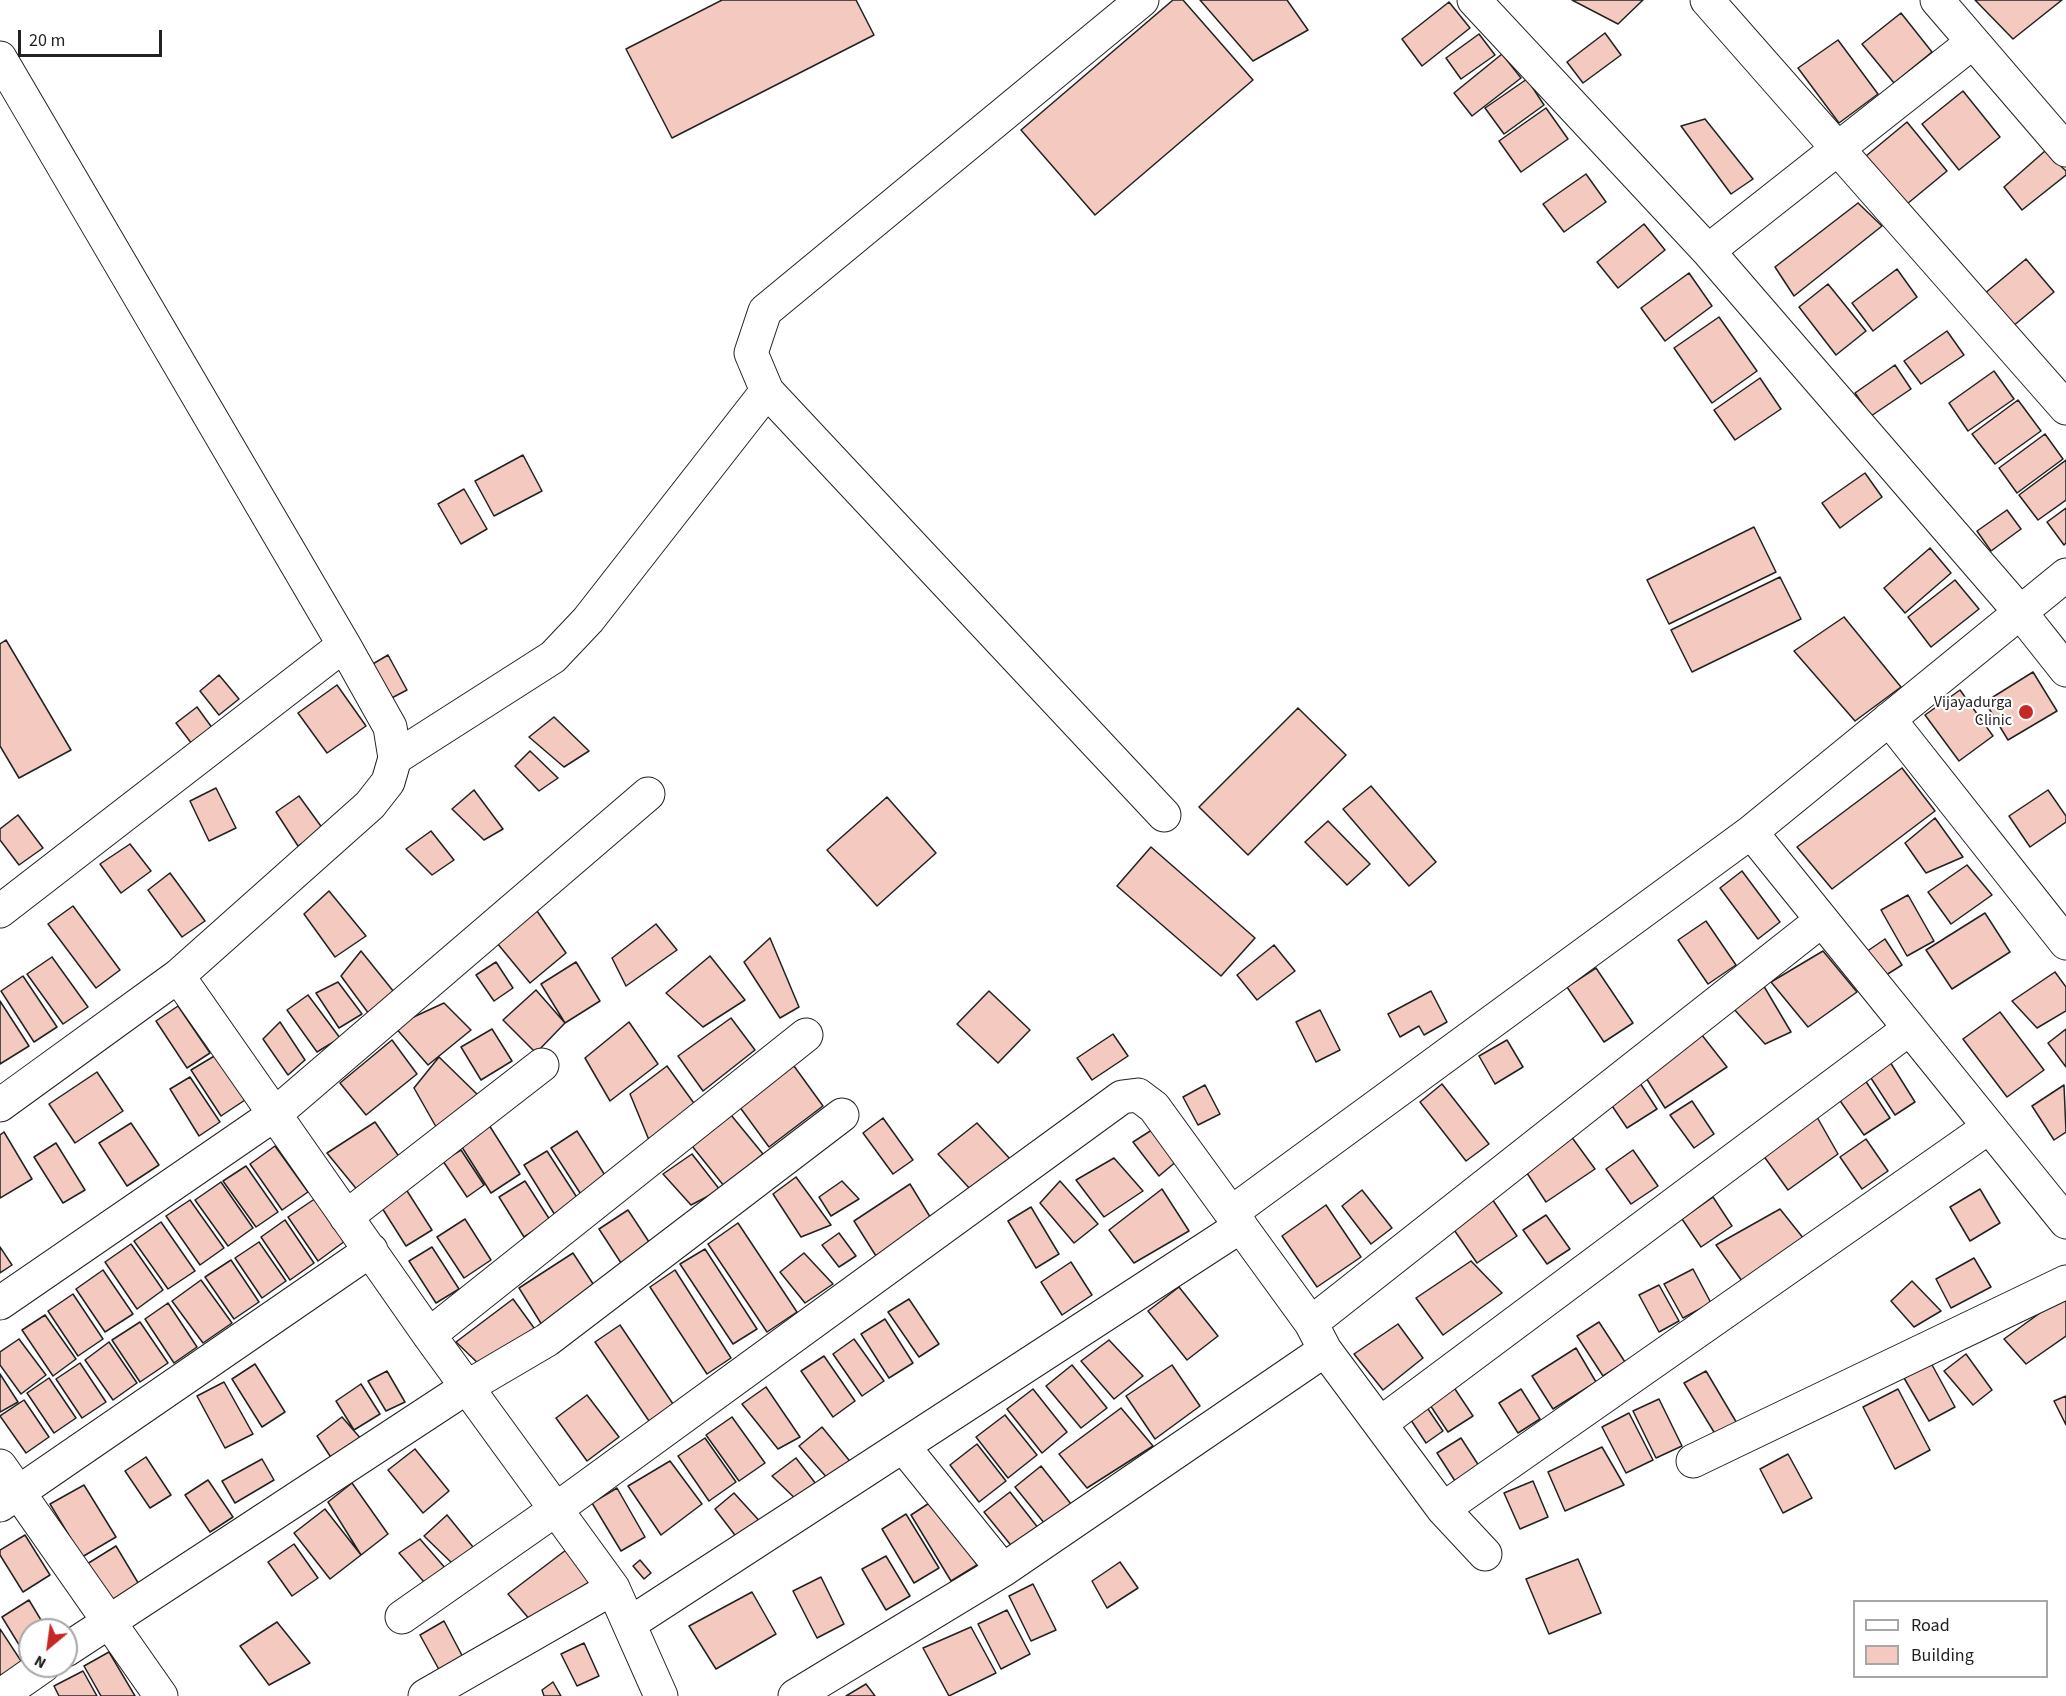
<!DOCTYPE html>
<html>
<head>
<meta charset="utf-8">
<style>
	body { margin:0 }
	#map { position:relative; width:2066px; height:1696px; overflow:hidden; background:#fff; font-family:"Source Sans 3",sans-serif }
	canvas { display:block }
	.legend { position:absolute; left:1853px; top:1600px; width:195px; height:78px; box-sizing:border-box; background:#fff; border:2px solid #a7a7a7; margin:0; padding:8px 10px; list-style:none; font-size:18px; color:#222 }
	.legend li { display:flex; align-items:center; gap:12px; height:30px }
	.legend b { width:30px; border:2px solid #a7a7a7 }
	.north { position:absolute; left:18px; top:1618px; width:60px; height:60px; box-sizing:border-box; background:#fff; border:2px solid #a7a7a7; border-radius:50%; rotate:209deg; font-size:16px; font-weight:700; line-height:24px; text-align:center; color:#222 }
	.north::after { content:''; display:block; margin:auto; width:21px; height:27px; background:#c62828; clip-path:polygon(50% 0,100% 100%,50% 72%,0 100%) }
	.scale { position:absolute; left:18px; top:30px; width:144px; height:27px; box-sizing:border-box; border:3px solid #222; border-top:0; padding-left:8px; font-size:18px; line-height:21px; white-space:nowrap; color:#222; -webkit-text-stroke:4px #fff; paint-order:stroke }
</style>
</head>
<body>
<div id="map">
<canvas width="2066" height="1696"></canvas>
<ul class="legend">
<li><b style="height:8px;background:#fff"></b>Road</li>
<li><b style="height:16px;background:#f3c9c0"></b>Building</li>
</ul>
<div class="north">N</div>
<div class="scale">20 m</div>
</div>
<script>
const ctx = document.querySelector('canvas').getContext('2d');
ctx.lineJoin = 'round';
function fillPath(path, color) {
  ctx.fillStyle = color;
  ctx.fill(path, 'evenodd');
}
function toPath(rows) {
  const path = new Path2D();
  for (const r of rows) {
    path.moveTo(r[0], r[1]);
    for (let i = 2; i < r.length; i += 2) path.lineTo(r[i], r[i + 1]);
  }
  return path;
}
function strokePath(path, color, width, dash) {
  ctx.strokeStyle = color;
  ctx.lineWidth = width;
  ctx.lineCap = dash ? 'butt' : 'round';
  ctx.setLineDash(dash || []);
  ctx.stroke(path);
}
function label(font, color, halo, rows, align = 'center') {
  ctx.font = font + ' "Source Sans 3",sans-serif';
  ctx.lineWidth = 4.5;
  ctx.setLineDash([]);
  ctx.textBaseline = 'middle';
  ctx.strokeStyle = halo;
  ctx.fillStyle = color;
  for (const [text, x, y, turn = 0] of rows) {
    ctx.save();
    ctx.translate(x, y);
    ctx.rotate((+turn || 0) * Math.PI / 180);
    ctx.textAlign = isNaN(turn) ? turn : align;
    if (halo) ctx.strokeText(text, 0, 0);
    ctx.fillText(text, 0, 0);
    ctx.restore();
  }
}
const building = toPath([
	[722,0,856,0,874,35,672,138,626,49,722,0],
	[1173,0,1183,0,1253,80,1095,215,1021,130,1173,0],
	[1200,0,1287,0,1308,30,1253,61,1200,0],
	[1572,0,1643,0,1618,24,1572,0],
	[1975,0,2062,0,2013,39,1975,0],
	[1449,2,1470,28,1422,66,1402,39,1449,2],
	[1901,13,1932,52,1894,83,1862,44,1901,13],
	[1605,33,1621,55,1583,83,1567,62,1605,33],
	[1479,34,1495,55,1461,79,1446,58,1479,34],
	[1838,40,1878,94,1839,123,1798,68,1838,40],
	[1502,54,1521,78,1472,116,1454,93,1502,54],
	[1527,79,1544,105,1504,134,1485,108,1527,79],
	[1963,91,2000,137,1959,170,1922,124,1963,91],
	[1546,108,1568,139,1521,172,1499,141,1546,108],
	[1705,119,1753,179,1731,194,1681,126,1705,119],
	[1907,122,1947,171,1907,204,1866,156,1907,122],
	[2045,151,2066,171,2066,175,2022,210,2004,187,2045,151],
	[1586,174,1606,202,1564,232,1543,204,1586,174],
	[1858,203,1882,226,1794,296,1775,267,1858,203],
	[1644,224,1665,250,1618,288,1597,262,1644,224],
	[2026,259,2054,292,2012,327,1984,294,2026,259],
	[1897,269,1917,297,1873,331,1852,303,1897,269],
	[1689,273,1712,306,1665,341,1641,308,1689,273],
	[1828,284,1866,331,1836,355,1799,307,1828,284],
	[1719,317,1757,371,1712,403,1674,348,1719,317],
	[1947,331,1964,355,1921,384,1904,361,1947,331],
	[1895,365,1911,389,1871,416,1855,393,1895,365],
	[1994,371,2014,399,1968,431,1949,403,1994,371],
	[1760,378,1781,409,1735,440,1714,410,1760,378],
	[2018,400,2041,431,1995,464,1972,434,2018,400],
	[2045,434,2063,459,2017,493,1999,468,2045,434],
	[523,455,542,491,494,516,475,481,523,455],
	[2066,460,2066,500,2038,520,2019,495,2066,460],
	[1865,473,1882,497,1840,528,1822,503,1865,473],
	[464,489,487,529,461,544,438,504,464,489],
	[2066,508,2066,543,2064,545,2047,522,2066,508],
	[2007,510,2021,529,1991,551,1977,531,2007,510],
	[1754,527,1776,572,1669,624,1647,580,1754,527],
	[1930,548,1951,573,1905,613,1884,588,1930,548],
	[1780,577,1801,619,1692,672,1671,630,1780,577],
	[1955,580,1979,609,1931,647,1908,617,1955,580],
	[1844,617,1901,687,1855,721,1794,651,1844,617],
	[6,640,71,750,19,778,0,746,0,644,6,640],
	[388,655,407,690,384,702,366,668,388,655],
	[2033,672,2057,711,2008,740,1985,702,2033,672],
	[219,675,239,699,219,715,200,691,219,675],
	[337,685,366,726,327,753,298,713,337,685],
	[1960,690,1993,736,1959,761,1925,715,1960,690],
	[197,707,213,729,192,744,176,723,197,707],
	[1298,708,1346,755,1248,855,1199,807,1298,708],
	[554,717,589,751,564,767,529,737,554,717],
	[530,751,558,778,539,791,515,766,530,751],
	[1902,768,1935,811,1832,889,1797,847,1902,768],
	[1371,786,1436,862,1409,886,1343,809,1371,786],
	[216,788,236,828,209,841,190,801,216,788],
	[474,790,503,829,484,840,452,809,474,790],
	[2048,790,2066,816,2066,822,2030,847,2009,816,2048,790],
	[299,796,323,829,298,846,276,812,299,796],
	[887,797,936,853,877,906,827,850,887,797],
	[18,815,43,848,19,865,0,840,0,829,18,815],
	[1935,818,1963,857,1926,873,1905,843,1935,818],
	[1328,821,1370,864,1347,885,1305,842,1328,821],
	[431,831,454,860,432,875,406,849,431,831],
	[130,844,151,871,121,893,100,864,130,844],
	[1151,847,1255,938,1221,976,1117,886,1151,847],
	[1967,865,1992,895,1951,924,1928,892,1967,865],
	[1742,871,1780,922,1758,939,1720,888,1742,871],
	[170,873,205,921,182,937,148,890,170,873],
	[329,891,366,936,335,957,304,914,329,891],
	[1908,895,1934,941,1907,956,1881,910,1908,895],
	[73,906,120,970,96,988,48,924,73,906],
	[537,911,566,953,530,983,497,943,537,911],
	[1985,913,2010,952,1952,989,1926,950,1985,913],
	[1706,921,1736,965,1708,984,1678,940,1706,921],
	[656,924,677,950,626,986,612,958,656,924],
	[770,938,799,1007,780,1018,744,962,770,938],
	[1885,939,1902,965,1883,977,1866,952,1885,939],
	[1274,945,1295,971,1257,1000,1237,975,1274,945],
	[361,951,394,992,369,1014,341,976,361,951],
	[1823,951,1857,992,1808,1027,1771,982,1823,951],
	[710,956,745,1000,703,1027,666,993,710,956],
	[52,957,88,1007,63,1024,27,974,52,957],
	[496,962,513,988,494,1001,476,975,496,962],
	[576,962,600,1001,565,1023,541,984,576,962],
	[1596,968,1633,1023,1604,1042,1567,987,1596,968],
	[2055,972,2066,987,2066,1011,2037,1028,2012,1001,2055,972],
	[23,976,57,1027,34,1042,1,991,23,976],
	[338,982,362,1014,339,1028,316,993,338,982],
	[1762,983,1791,1032,1765,1044,1733,1008,1762,983],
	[536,990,565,1023,536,1053,503,1020,536,990],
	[989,991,1030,1030,998,1063,957,1024,989,991],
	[1431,991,1447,1022,1424,1035,1419,1026,1400,1037,1388,1014,1431,991],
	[308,995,340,1038,317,1052,287,1010,308,995],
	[0,1001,29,1046,0,1064,0,1001],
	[444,1003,471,1030,428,1065,394,1026,444,1003],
	[178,1006,210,1053,187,1068,156,1021,178,1006],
	[1320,1010,1340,1050,1316,1062,1296,1022,1320,1010],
	[2000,1012,2044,1070,2007,1097,1963,1039,2000,1012],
	[731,1018,755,1050,703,1091,678,1056,731,1018],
	[280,1022,305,1060,288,1075,263,1039,280,1022],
	[629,1022,658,1064,610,1101,585,1058,629,1022],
	[492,1029,512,1061,481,1080,461,1047,492,1029],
	[2066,1029,2066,1067,2048,1043,2066,1029],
	[1698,1030,1727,1067,1665,1108,1643,1073,1698,1030],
	[1113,1034,1128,1056,1092,1080,1077,1058,1113,1034],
	[392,1040,417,1074,366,1115,340,1083,392,1040],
	[1507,1040,1523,1067,1495,1084,1479,1056,1507,1040],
	[216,1055,245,1100,221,1116,191,1070,216,1055],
	[439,1057,480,1097,439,1132,414,1088,439,1057],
	[1890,1062,1915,1102,1895,1115,1869,1075,1890,1062],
	[667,1066,696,1106,649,1140,630,1094,667,1066],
	[794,1066,823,1106,769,1147,739,1106,794,1066],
	[97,1072,123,1111,75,1143,49,1104,97,1072],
	[190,1077,220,1122,199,1136,170,1089,190,1077],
	[1636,1077,1657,1109,1627,1128,1606,1097,1636,1077],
	[1863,1077,1890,1118,1864,1135,1836,1095,1863,1077],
	[1442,1084,1489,1144,1466,1161,1420,1102,1442,1084],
	[1205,1085,1220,1114,1198,1125,1183,1097,1205,1085],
	[2064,1085,2066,1132,2054,1140,2032,1106,2064,1085],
	[1692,1101,1714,1134,1694,1148,1670,1115,1692,1101],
	[731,1115,763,1154,724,1186,692,1146,731,1115],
	[1817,1117,1838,1154,1788,1190,1763,1155,1817,1117],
	[883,1118,913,1160,893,1174,863,1133,883,1118],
	[375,1122,400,1158,359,1192,327,1153,375,1122],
	[131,1123,159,1165,127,1186,99,1143,131,1123],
	[977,1123,1011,1160,971,1190,938,1154,977,1123],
	[489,1125,520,1174,491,1193,460,1144,489,1125],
	[1158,1126,1184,1155,1159,1176,1133,1142,1158,1126],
	[577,1131,608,1180,582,1196,551,1148,577,1131],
	[4,1132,32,1179,0,1198,0,1135,4,1132],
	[1568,1132,1595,1169,1546,1202,1523,1167,1568,1132],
	[1866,1139,1888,1171,1862,1189,1840,1157,1866,1139],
	[56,1143,85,1190,63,1203,34,1157,56,1143],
	[275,1146,308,1192,282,1210,250,1164,275,1146],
	[461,1150,484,1185,467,1197,443,1161,461,1150],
	[1633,1150,1658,1186,1631,1204,1606,1169,1633,1150],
	[547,1151,578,1199,555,1215,524,1165,547,1151],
	[692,1154,720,1190,691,1205,663,1174,692,1154],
	[1114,1158,1143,1191,1104,1217,1076,1180,1114,1158],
	[246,1166,278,1212,256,1227,223,1181,246,1166],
	[796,1177,831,1225,801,1237,773,1194,796,1177],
	[525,1181,550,1220,524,1237,499,1197,525,1181],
	[842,1181,859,1199,831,1216,819,1197,842,1181],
	[1060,1181,1098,1224,1074,1243,1040,1203,1060,1181],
	[221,1182,253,1228,228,1246,195,1200,221,1182],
	[402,1183,432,1230,406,1246,377,1200,402,1183],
	[910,1184,932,1220,876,1256,854,1221,910,1184],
	[1162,1189,1189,1231,1134,1263,1109,1230,1162,1189],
	[1980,1189,2000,1223,1970,1241,1950,1207,1980,1189],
	[1362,1190,1392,1228,1371,1244,1342,1206,1362,1190],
	[1490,1196,1517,1236,1477,1263,1450,1224,1490,1196],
	[1713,1197,1732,1226,1701,1247,1682,1219,1713,1197],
	[316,1198,345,1241,318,1261,288,1217,316,1198],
	[190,1200,224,1248,200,1265,166,1216,190,1200],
	[1326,1205,1361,1257,1317,1287,1282,1236,1326,1205],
	[1031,1207,1059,1254,1036,1268,1008,1221,1031,1207],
	[1780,1209,1804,1239,1742,1281,1716,1245,1780,1209],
	[628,1210,653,1248,623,1266,599,1229,628,1210],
	[1546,1215,1570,1249,1547,1264,1523,1230,1546,1215],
	[465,1219,491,1260,464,1278,437,1237,465,1219],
	[285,1220,314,1263,290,1280,261,1237,285,1220],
	[161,1222,195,1271,168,1289,134,1241,161,1222],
	[738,1223,797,1312,767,1332,708,1244,738,1223],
	[839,1233,856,1256,839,1267,822,1245,839,1233],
	[259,1242,286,1281,262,1298,235,1258,259,1242],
	[131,1244,163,1290,137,1309,105,1262,131,1244],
	[0,1247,12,1265,0,1273,0,1247],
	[432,1247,459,1289,436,1303,409,1261,432,1247],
	[705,1249,757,1329,733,1344,680,1264,705,1249],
	[573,1253,597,1290,542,1325,519,1288,573,1253],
	[804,1253,833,1284,805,1303,780,1272,804,1253],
	[1974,1258,1991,1287,1951,1308,1936,1279,1974,1258],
	[231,1260,259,1302,234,1319,205,1277,231,1260],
	[1471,1261,1502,1293,1443,1335,1416,1298,1471,1261],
	[1071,1262,1092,1295,1062,1315,1041,1282,1071,1262],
	[1693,1269,1711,1303,1683,1318,1664,1284,1693,1269],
	[103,1270,133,1314,105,1332,76,1289,103,1270],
	[675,1270,731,1358,707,1374,650,1287,675,1270],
	[201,1280,232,1323,203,1343,172,1301,201,1280],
	[1912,1281,1941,1311,1914,1327,1891,1301,1912,1281],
	[1659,1285,1679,1321,1659,1332,1639,1295,1659,1285],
	[1179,1287,1218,1336,1187,1360,1148,1311,1179,1287],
	[73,1294,103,1339,78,1356,48,1311,73,1294],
	[2066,1294,2066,1336,2026,1364,2004,1339,2066,1294],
	[513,1299,537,1332,483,1368,456,1342,513,1299],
	[909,1299,939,1344,919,1357,888,1312,909,1299],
	[168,1303,197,1347,174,1363,145,1319,168,1303],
	[45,1315,76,1359,53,1376,22,1330,45,1315],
	[885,1319,913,1363,889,1378,861,1334,885,1319],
	[140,1322,168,1363,140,1382,112,1340,140,1322],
	[1599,1322,1625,1362,1603,1376,1577,1336,1599,1322],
	[1398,1324,1423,1358,1383,1390,1354,1354,1398,1324],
	[620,1325,673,1404,649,1421,595,1342,620,1325],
	[19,1339,46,1375,21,1394,0,1365,0,1352,19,1339],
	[854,1339,884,1381,862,1396,833,1354,854,1339],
	[1109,1340,1143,1376,1114,1399,1081,1361,1109,1340],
	[109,1342,137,1383,113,1400,85,1360,109,1342],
	[1576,1348,1596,1382,1553,1409,1532,1376,1576,1348],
	[1966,1354,1992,1390,1973,1405,1944,1371,1966,1354],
	[824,1356,855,1401,833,1417,801,1371,824,1356],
	[80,1363,106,1402,82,1418,56,1379,80,1363],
	[1931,1363,1955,1407,1929,1421,1904,1378,1931,1363],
	[255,1364,285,1412,262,1427,232,1379,255,1364],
	[1072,1365,1107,1408,1081,1428,1046,1386,1072,1365],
	[1172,1365,1200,1406,1155,1439,1126,1396,1172,1365],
	[387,1371,405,1402,386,1411,368,1381,387,1371],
	[1706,1371,1738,1425,1717,1437,1684,1383,1706,1371],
	[0,1374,18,1402,0,1412,0,1374],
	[49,1378,76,1418,54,1433,27,1393,49,1378],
	[224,1382,253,1434,225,1448,197,1396,224,1382],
	[361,1384,380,1414,354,1430,336,1401,361,1384],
	[1453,1386,1473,1416,1448,1432,1428,1402,1453,1386],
	[766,1387,800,1437,778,1449,742,1404,766,1387],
	[1033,1389,1067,1432,1042,1453,1007,1409,1033,1389],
	[1521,1389,1540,1419,1518,1433,1499,1403,1521,1389],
	[1898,1389,1930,1450,1895,1469,1863,1407,1898,1389],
	[587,1395,619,1437,587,1461,556,1418,587,1395],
	[2066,1396,2066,1425,2054,1401,2066,1396],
	[1659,1399,1682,1446,1656,1458,1633,1411,1659,1399],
	[24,1400,49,1437,26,1453,0,1416,24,1400],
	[1424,1403,1443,1431,1426,1443,1407,1414,1424,1403],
	[1121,1408,1153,1446,1087,1488,1059,1454,1121,1408],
	[1629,1413,1653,1460,1626,1473,1602,1427,1629,1413],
	[1005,1415,1037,1455,1008,1478,976,1437,1005,1415],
	[342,1417,362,1440,332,1459,317,1436,342,1417],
	[732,1417,765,1463,739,1481,706,1435,732,1417],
	[822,1427,853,1465,829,1480,799,1446,822,1427],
	[705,1438,736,1482,709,1501,678,1456,705,1438],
	[1461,1438,1481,1469,1457,1484,1437,1453,1461,1438],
	[977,1444,1006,1481,979,1502,950,1465,977,1444],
	[1602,1447,1624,1485,1565,1511,1548,1472,1602,1447],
	[415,1449,449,1491,423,1513,388,1470,415,1449],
	[1788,1454,1812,1498,1783,1513,1760,1469,1788,1454],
	[146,1457,171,1495,150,1508,125,1471,146,1457],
	[796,1458,826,1497,806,1509,772,1476,796,1458],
	[262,1459,274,1480,235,1503,222,1481,262,1459],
	[670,1461,702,1504,661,1535,628,1486,670,1461],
	[1041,1466,1071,1504,1045,1524,1015,1487,1041,1466],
	[208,1480,233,1517,210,1532,185,1495,208,1480],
	[1533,1481,1548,1517,1520,1529,1504,1493,1533,1481],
	[352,1483,388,1534,361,1555,328,1502,352,1483],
	[84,1485,116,1537,82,1557,50,1504,84,1485],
	[617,1488,645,1537,621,1551,592,1503,617,1488],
	[1010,1492,1039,1529,1014,1549,984,1512,1010,1492],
	[734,1493,765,1527,741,1543,715,1509,734,1493],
	[937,1498,977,1565,951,1581,911,1515,937,1498],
	[325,1509,361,1555,330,1579,294,1533,325,1509],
	[906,1514,939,1568,914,1583,882,1529,906,1514],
	[447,1515,473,1547,455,1566,424,1536,447,1515],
	[25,1535,50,1575,23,1592,0,1555,0,1550,25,1535],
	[420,1539,446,1569,424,1582,399,1553,420,1539],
	[294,1544,318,1578,292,1596,268,1562,294,1544],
	[116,1546,140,1586,110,1604,87,1564,116,1546],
	[566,1550,589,1582,531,1621,508,1594,566,1550],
	[886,1556,910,1596,886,1610,862,1569,886,1556],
	[1578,1559,1601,1613,1549,1634,1526,1579,1578,1559],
	[640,1560,651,1573,644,1579,633,1566,640,1560],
	[1120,1562,1138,1588,1107,1608,1092,1581,1120,1562],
	[821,1577,844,1624,817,1638,793,1591,821,1577],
	[1033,1584,1056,1630,1031,1641,1009,1596,1033,1584],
	[752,1592,776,1634,716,1669,689,1626,752,1592],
	[29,1600,47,1630,30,1630,29,1661,2,1617,29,1600],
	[1007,1610,1030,1654,1001,1669,978,1624,1007,1610],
	[444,1621,466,1663,442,1675,420,1635,444,1621],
	[277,1622,310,1663,269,1685,240,1646,277,1622],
	[971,1627,996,1673,949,1696,923,1648,971,1627],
	[0,1629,25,1667,4,1681,0,1674,0,1629],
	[584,1643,599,1676,577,1686,561,1654,584,1643],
	[109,1652,135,1696,101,1696,84,1666,109,1652],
	[83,1671,97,1696,59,1696,54,1686,83,1671],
	[553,1682,561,1696,544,1696,542,1690,553,1682],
	[866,1684,875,1696,846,1696,866,1684]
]);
const street = toPath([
	[1142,0,765,311,751,353,767,391,1164,815],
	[1474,0,1708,251,2020,612,2066,670],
	[1707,0,2066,408],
	[1937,0,2066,150],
	[0,58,344,645,0,911],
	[1708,251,1973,42],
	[1889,719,2066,943],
	[395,758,553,657,588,620,767,391],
	[1751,832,2066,1222],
	[178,976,429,1335,613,1588,661,1696],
	[0,1105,178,976,370,805,388,782,395,758,390,727,344,645],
	[1231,1213,1751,832,2066,575],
	[346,1217,542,1065],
	[0,1303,275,1114,648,794],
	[1311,1323,1822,920],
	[429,1335,806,1035],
	[1381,1423,1909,1029],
	[903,1446,1003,1570],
	[1693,1461,2066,1282],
	[0,1466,161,1696],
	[0,1505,371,1250],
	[1443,1509,1989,1127],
	[402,1617,555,1510,1122,1097,1138,1095,1154,1107,1311,1323,1325,1350,1443,1509,1485,1554],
	[629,1624,1241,1226],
	[66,1650,467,1387,547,1340,842,1115],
	[0,1696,43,1666],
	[425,1696,613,1588],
	[795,1696,1003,1570,1325,1350]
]);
const markers = [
	[2026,712,8,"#c62828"]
];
const poiNames = [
	["Vijayadurga",2012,703],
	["Clinic",2012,721]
];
fillPath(building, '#f3c9c0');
strokePath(building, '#222', 1.5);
strokePath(street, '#222', 35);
strokePath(street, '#fff', 33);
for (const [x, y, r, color] of markers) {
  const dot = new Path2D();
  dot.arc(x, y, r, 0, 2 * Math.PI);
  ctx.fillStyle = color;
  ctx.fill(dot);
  strokePath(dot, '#fff', 2);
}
label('16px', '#222', '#fff', poiNames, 'right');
</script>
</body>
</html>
